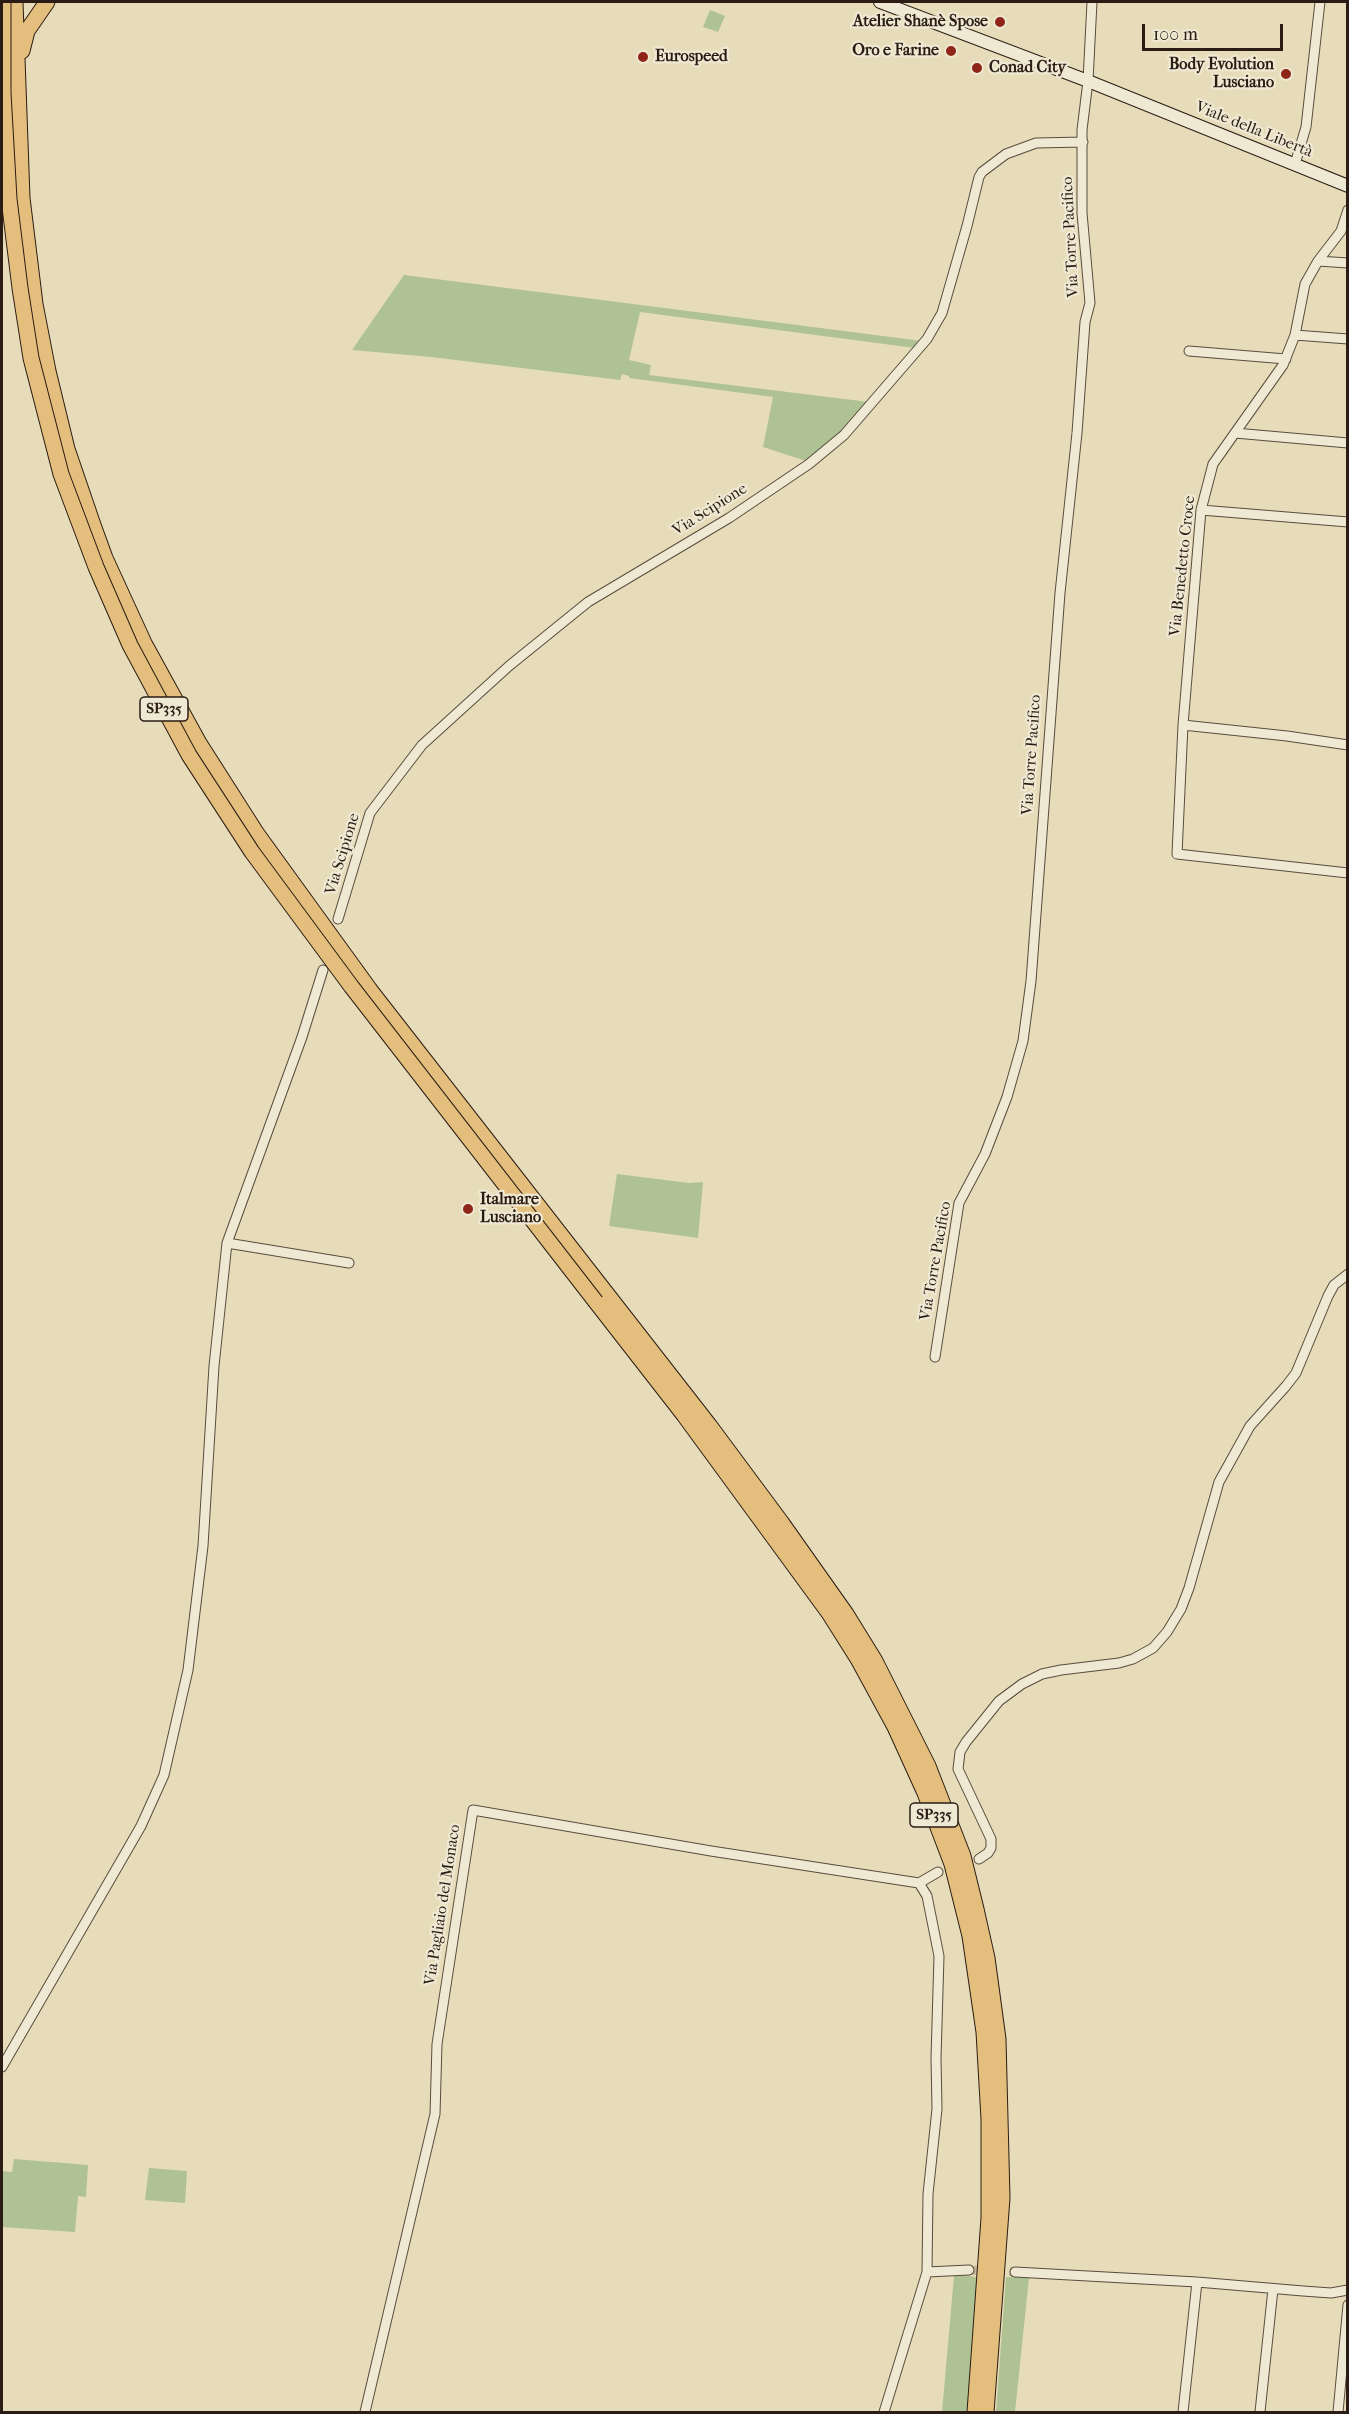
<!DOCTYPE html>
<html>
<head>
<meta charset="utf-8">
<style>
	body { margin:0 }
	#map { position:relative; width:1349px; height:2414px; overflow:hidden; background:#e7dcb9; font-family:"IM FELL French Canon",serif }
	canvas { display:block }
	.frame { position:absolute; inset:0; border:3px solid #2a1c14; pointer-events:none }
	.scale { position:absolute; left:1142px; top:24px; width:141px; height:27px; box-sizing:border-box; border:3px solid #2a1c14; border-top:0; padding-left:8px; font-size:18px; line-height:21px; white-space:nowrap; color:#2a1c14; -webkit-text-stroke:4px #efe8d2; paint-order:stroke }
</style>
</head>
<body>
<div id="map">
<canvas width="1349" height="2414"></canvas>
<div class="frame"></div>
<div class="scale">100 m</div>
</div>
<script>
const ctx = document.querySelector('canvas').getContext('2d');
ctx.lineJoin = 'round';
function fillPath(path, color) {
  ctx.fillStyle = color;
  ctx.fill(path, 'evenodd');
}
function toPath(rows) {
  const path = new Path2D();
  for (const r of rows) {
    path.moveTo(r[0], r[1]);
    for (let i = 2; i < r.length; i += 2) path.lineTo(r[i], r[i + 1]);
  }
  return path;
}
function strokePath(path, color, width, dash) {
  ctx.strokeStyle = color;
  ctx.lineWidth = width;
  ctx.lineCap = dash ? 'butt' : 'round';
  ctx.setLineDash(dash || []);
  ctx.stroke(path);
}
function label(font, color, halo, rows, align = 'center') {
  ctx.font = font + ' "IM FELL French Canon",serif';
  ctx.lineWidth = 4.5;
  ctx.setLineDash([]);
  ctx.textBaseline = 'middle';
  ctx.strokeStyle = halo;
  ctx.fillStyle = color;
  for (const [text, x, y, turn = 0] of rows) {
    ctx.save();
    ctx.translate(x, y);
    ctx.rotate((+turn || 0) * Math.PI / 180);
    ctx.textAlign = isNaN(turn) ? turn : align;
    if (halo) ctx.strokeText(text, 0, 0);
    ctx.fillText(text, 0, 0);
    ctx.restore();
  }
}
const green = toPath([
	[710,10,725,16,718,32,703,27],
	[404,275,602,300,922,341,915,348,640,312,629,360,651,365,649,375,869,402,840,435,809,462,763,447,773,397,629,378,629,376,622,374,620,380,431,357,352,350],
	[617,1174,689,1183,703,1182,698,1238,609,1226],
	[14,2159,88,2165,86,2197,78,2196,75,2232,2,2227,2,2171,12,2172],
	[149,2168,187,2171,185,2203,145,2200],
	[965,2275,980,2278,969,2412,942,2412,954,2276],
	[1006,2277,1029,2278,1015,2412,996,2412]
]);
const minorTunnel = toPath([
	[969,2270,1015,2272]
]);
const minor = toPath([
	[1295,164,1306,127,1320,2],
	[1348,210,1341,231,1318,261,1305,284,1295,335,1283,365,1213,464,1201,510,1183,725,1177,854,1348,873],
	[1318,261,1348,263],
	[1295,335,1348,339],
	[1189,351,1286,359],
	[1235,433,1348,443],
	[1201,510,1348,522],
	[1183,725,1287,736,1348,745],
	[338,919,370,813,422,745,509,666,588,602,729,518,809,464,844,435,927,339,942,313,967,226,979,177,982,172,1006,154,1036,143,1083,142],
	[227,1243,349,1263],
	[935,1357,959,1203,985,1154,1007,1097,1023,1041,1031,981,1060,593,1077,433,1085,322,1090,303,1082,213,1082,130,1088,81,1092,2],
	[979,1859,988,1853,991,1848,991,1839,958,1769,960,1752,966,1742,999,1701,1022,1684,1042,1674,1061,1670,1119,1663,1133,1659,1153,1648,1167,1632,1181,1609,1189,1588,1219,1482,1250,1426,1286,1386,1296,1373,1328,1296,1334,1285,1348,1274],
	[919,1883,938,1872],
	[2,2067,141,1826,164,1775,188,1670,203,1546,214,1366,227,1243,302,1037,323,970],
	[927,2272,969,2270],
	[1015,2272,1197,2282,1303,2291,1331,2293,1348,2290],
	[365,2412,435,2114,437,2044,473,1810,711,1851,919,1883],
	[884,2412,927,2272,928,2194,937,2109,936,2058,939,1956,927,1896,919,1883],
	[1183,2412,1197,2282],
	[1260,2412,1273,2289],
	[1338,2412,1348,2305]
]);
const secondary = toPath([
	[880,2,1088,81,1348,186]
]);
const trunk = toPath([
	[15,2,22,198,35,304,48,371,67,449,93,525,105,558,144,643,199,743,257,834,370,990,709,1425,781,1522,846,1614,875,1661,928,1766,963,1856,976,1909,987,1958,998,2039,1002,2198,986,2412],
	[22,51,27,31,47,2],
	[596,1302,684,1415,829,1613,858,1659,895,1727,925,1793,952,1864,970,1936,984,2032,989,2119,989,2218,975,2412]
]);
const trunkBridge = toPath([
	[3,2,3,93,9,199,20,288,31,358,61,474,96,567,130,645,189,755,252,852,351,986,596,1302]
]);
const markers = [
	[1000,22,6,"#8f2418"],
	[951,51,6,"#8f2418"],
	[643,57,6,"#8f2418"],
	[977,68,6,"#8f2418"],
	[1286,74,6,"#8f2418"],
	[468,1209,6,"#8f2418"]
];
const shields = [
	[164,709,48],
	[934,1815,48]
];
const shieldNames = [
	["SP335",164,709],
	["SP335",934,1815]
];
const poiNames = [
	["Atelier Shanè Spose",988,22],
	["Oro e Farine",939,51],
	["Eurospeed",655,57,"left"],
	["Body Evolution",1274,65],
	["Lusciano",1274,83],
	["Conad City",989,68,"left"],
	["Italmare",480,1200,"left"],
	["Lusciano",480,1218,"left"]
];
const streetNames = [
	["Viale della Libertà",1254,130,22],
	["Via Torre Pacifico",1071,237,-93],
	["Via Scipione",710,510,-32],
	["Via Benedetto Croce",1183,566,-84],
	["Via Torre Pacifico",1032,755,-86],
	["Via Scipione",343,854,-73],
	["Via Torre Pacifico",936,1261,-80],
	["Via Pagliaio del Monaco",443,1905,-81]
];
fillPath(green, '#afc294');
strokePath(minorTunnel, '#c1b698', 9, [9, 4.5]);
strokePath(minor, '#594c3d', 11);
strokePath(secondary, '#2a1c14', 14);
strokePath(trunk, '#2a1c14', 17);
strokePath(minor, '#efe8d2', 9);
strokePath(secondary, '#efe8d2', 12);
strokePath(trunk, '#e4be7c', 15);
strokePath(trunkBridge, '#2a1c14', 17, []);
strokePath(trunkBridge, '#e4be7c', 15);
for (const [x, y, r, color] of markers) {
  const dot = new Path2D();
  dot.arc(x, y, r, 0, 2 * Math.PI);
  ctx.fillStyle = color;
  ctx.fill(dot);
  strokePath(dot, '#efe8d2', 2);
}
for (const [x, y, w] of shields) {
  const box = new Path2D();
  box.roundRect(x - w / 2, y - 12, w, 24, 4.5);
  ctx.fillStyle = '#efe8d2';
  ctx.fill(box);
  strokePath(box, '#2a1c14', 1.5);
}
label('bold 15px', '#2a1c14', null, shieldNames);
label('bold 16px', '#2a1c14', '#efe8d2', poiNames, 'right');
label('16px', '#2a1c14', '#efe8d2', streetNames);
</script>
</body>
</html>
